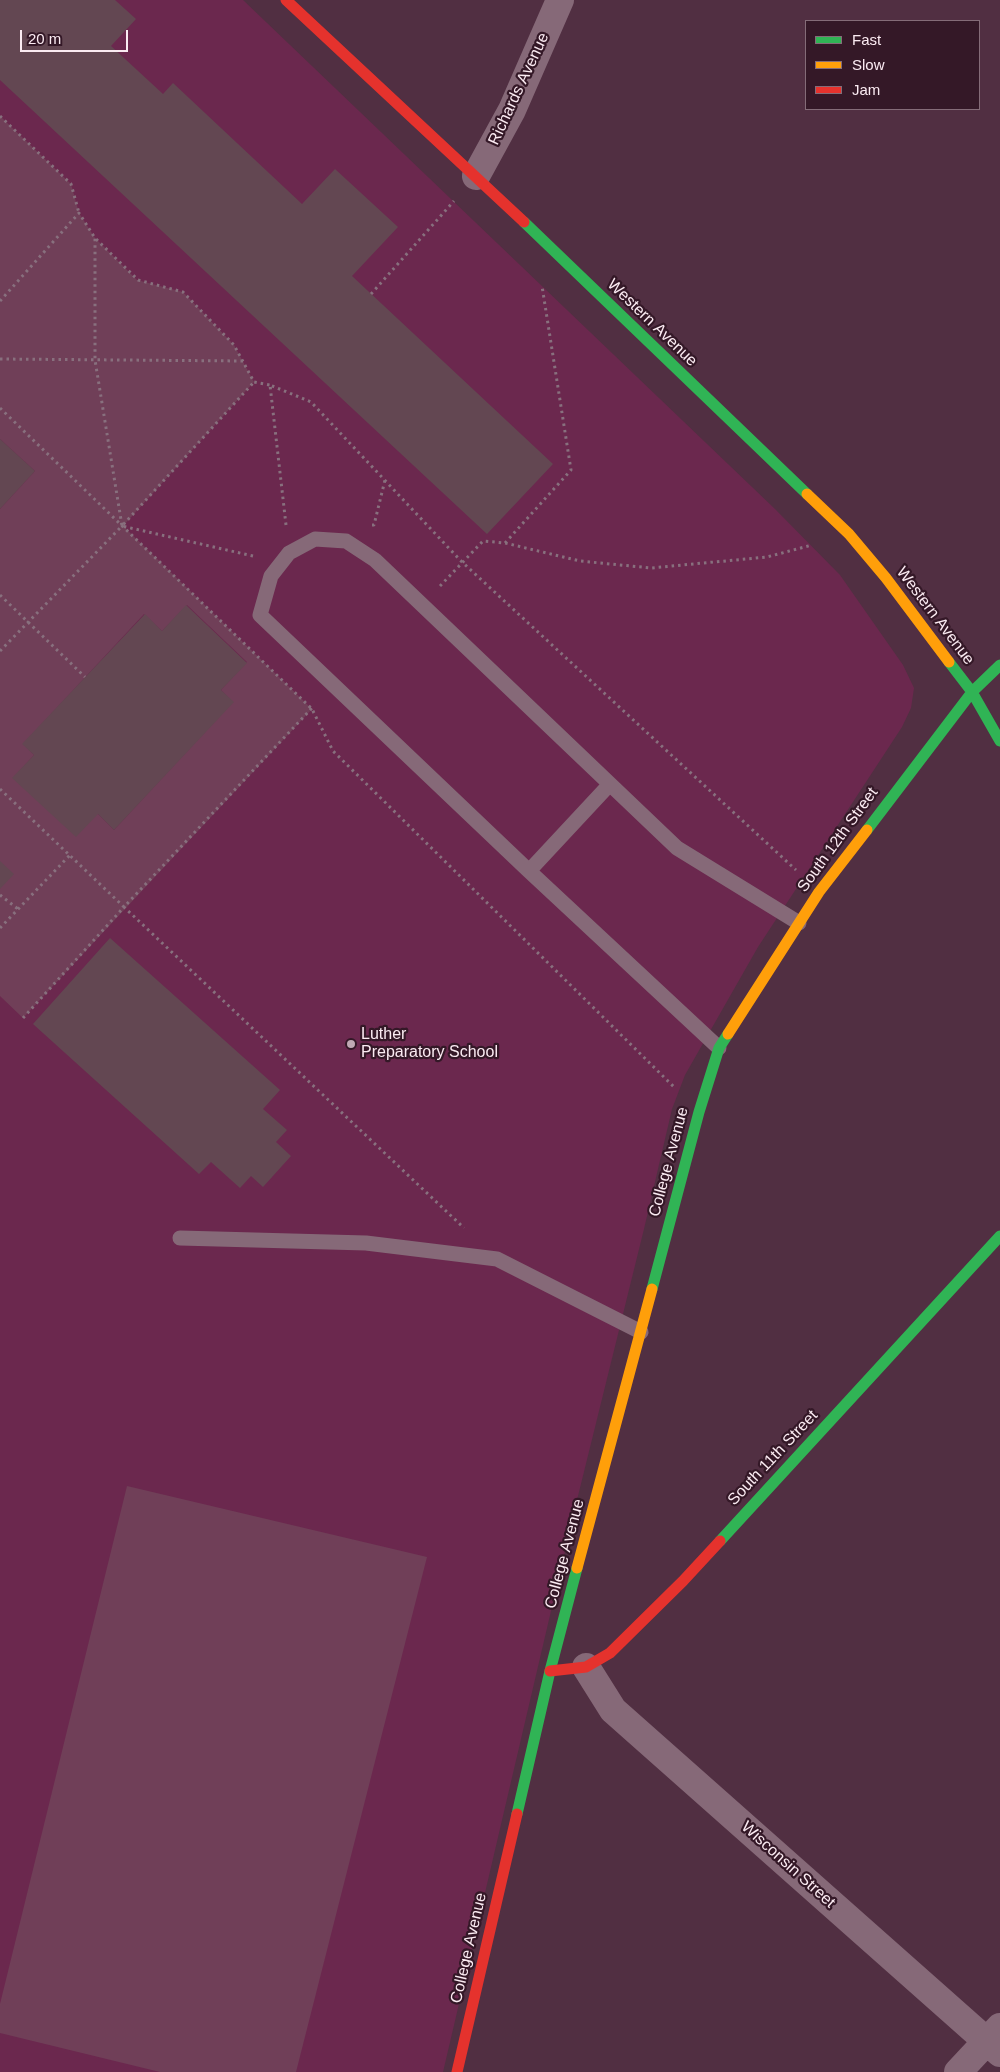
<!DOCTYPE html>
<html>
<head>
<meta charset="utf-8">
<style>
	body { margin:0 }
	#map { position:relative; width:1000px; height:2072px; overflow:hidden; background:#512f42; font-family:Arial,sans-serif }
	canvas { display:block }
	.legend { position:absolute; left:805px; top:20px; width:175px; height:90px; box-sizing:border-box; background:#341827; border:1px solid #846c78; margin:0; padding:6px 9px; list-style:none; font-size:15px; color:#fbebf2 }
	.legend li { display:flex; align-items:center; gap:10px; height:25px }
	.legend b { width:25px; border:1px solid #846c78 }
	.scale { position:absolute; left:20px; top:30px; width:108px; height:22px; box-sizing:border-box; border:2px solid #fbebf2; border-top:0; padding-left:6px; font-size:15px; line-height:18px; white-space:nowrap; color:#fbebf2; -webkit-text-stroke:4px #341827; paint-order:stroke }
</style>
</head>
<body>
<div id="map">
<canvas width="1000" height="2072"></canvas>
<ul class="legend">
<li><b style="height:6px;background:#30b455"></b>Fast</li>
<li><b style="height:6px;background:#ff9f0a"></b>Slow</li>
<li><b style="height:6px;background:#e5322d"></b>Jam</li>
</ul>
<div class="scale">20 m</div>
</div>
<script>
const ctx = document.querySelector('canvas').getContext('2d');
ctx.lineJoin = 'round';
function fillPath(path, color) {
  ctx.fillStyle = color;
  ctx.fill(path, 'evenodd');
}
function toPath(rows) {
  const path = new Path2D();
  for (const r of rows) {
    path.moveTo(r[0], r[1]);
    for (let i = 2; i < r.length; i += 2) path.lineTo(r[i], r[i + 1]);
  }
  return path;
}
function strokePath(path, color, width, dash) {
  ctx.strokeStyle = color;
  ctx.lineWidth = width;
  ctx.lineCap = dash ? 'butt' : 'round';
  ctx.setLineDash(dash || []);
  ctx.stroke(path);
}
function label(font, color, halo, rows, align = 'center') {
  ctx.font = font + ' Arial,sans-serif';
  ctx.lineWidth = 4.5;
  ctx.setLineDash([]);
  ctx.textBaseline = 'middle';
  ctx.strokeStyle = halo;
  ctx.fillStyle = color;
  for (const [text, x, y, turn = 0] of rows) {
    ctx.save();
    ctx.translate(x, y);
    ctx.rotate((+turn || 0) * Math.PI / 180);
    ctx.textAlign = isNaN(turn) ? turn : align;
    if (halo) ctx.strokeText(text, 0, 0);
    ctx.fillText(text, 0, 0);
    ctx.restore();
  }
}
const built = toPath([
	[0,0,243,0,775,509,840,575,903,665,914,688,911,708,902,727,758,947,685,1075,672,1109,644,1229,577,1500,443,2072,0,2072]
]);
const green = toPath([
	[0,116,71,184,79,213,95,238,137,280,183,292,234,345,254,382,123,526,312,709,23,1018,0,996,0,509,35,471,0,439],
	[187,605,247,662,221,690,233,702,114,830,98,814,13,778,34,755,23,744,144,614,162,631],
	[127,1486,427,1557,296,2072,160,2072,0,2033,0,2004]
]);
const building = toPath([
	[0,0,115,0,136,19,111,46,163,94,173,83,302,204,335,169,398,227,352,276,553,464,487,534,0,80],
	[0,439,35,471,0,509],
	[186,605,247,663,221,690,234,702,114,830,98,814,76,837,12,778,34,755,22,744,145,614,162,631],
	[0,861,14,874,0,889],
	[110,938,280,1090,263,1109,287,1130,276,1142,291,1156,263,1187,251,1176,240,1188,211,1162,199,1174,33,1024]
]);
const path = toPath([
	[0,116,71,184,79,213],
	[371,294,454,201],
	[0,301,79,213,95,238,138,280,183,292,234,345,254,382,270,385],
	[0,359,243,361],
	[0,408,312,709,333,751,674,1087],
	[286,525,270,385,311,402,461,561,796,870],
	[372,525,374,525,385,480],
	[505,543,571,470,542,286],
	[253,556,122,526,254,382],
	[440,586,483,541,505,543,580,561,651,568,767,557,812,545],
	[0,595,85,677],
	[0,651,122,526,95,360,95,238],
	[0,789,124,907,313,707],
	[0,895,18,909],
	[0,928,70,855],
	[23,1018,124,907,464,1228]
]);
const lane = toPath([
	[529,871,610,784],
	[719,1048,529,871,260,615,271,576,289,553,315,539,346,541,375,560,677,848,799,923],
	[180,1238,366,1243,497,1259,641,1332]
]);
const street = toPath([
	[476,176,512,110,560,0],
	[586,1667,613,1710,1000,2053],
	[958,2072,1000,2027]
]);
const fast = toPath([
	[524,222,807,494],
	[949,662,972,692,1000,741],
	[867,830,972,692,1000,665],
	[652,1289,699,1112,719,1048,728,1034],
	[720,1541,1000,1236],
	[517,1814,550,1671,577,1568]
]);
const slow = toPath([
	[807,494,849,534,886,578,949,662],
	[728,1034,819,892,867,830],
	[577,1568,652,1289]
]);
const jam = toPath([
	[286,0,524,222],
	[550,1671,586,1667,610,1653,683,1581,720,1541],
	[457,2072,517,1814]
]);
const markers = [
	[351,1044,5,"#c0a9b4"]
];
const streetNames = [
	["Richards Avenue",519,89,-65],
	["Western Avenue",652,323,44],
	["Western Avenue",935,616,53],
	["South 12th Street",838,840,-54],
	["College Avenue",669,1162,-75],
	["South 11th Street",773,1458,-47],
	["College Avenue",565,1554,-75],
	["Wisconsin Street",788,1865,42],
	["College Avenue",469,1948,-77]
];
const poiNames = [
	["Luther",361,1035],
	["Preparatory School",361,1053]
];
fillPath(built, '#6b284e');
fillPath(green, '#703f58');
fillPath(building, '#634752');
strokePath(path, '#88707e', 3, [2.5, 4]);
strokePath(lane, '#866978', 15);
strokePath(street, '#866978', 28);
strokePath(fast, '#30b455', 11);
strokePath(slow, '#ff9f0a', 11);
strokePath(jam, '#e5322d', 11);
for (const [x, y, r, color] of markers) {
  const dot = new Path2D();
  dot.arc(x, y, r, 0, 2 * Math.PI);
  ctx.fillStyle = color;
  ctx.fill(dot);
  strokePath(dot, '#341827', 2);
}
label('16px', '#fbebf2', '#341827', streetNames);
label('16px', '#fbebf2', '#341827', poiNames, 'left');
</script>
</body>
</html>
